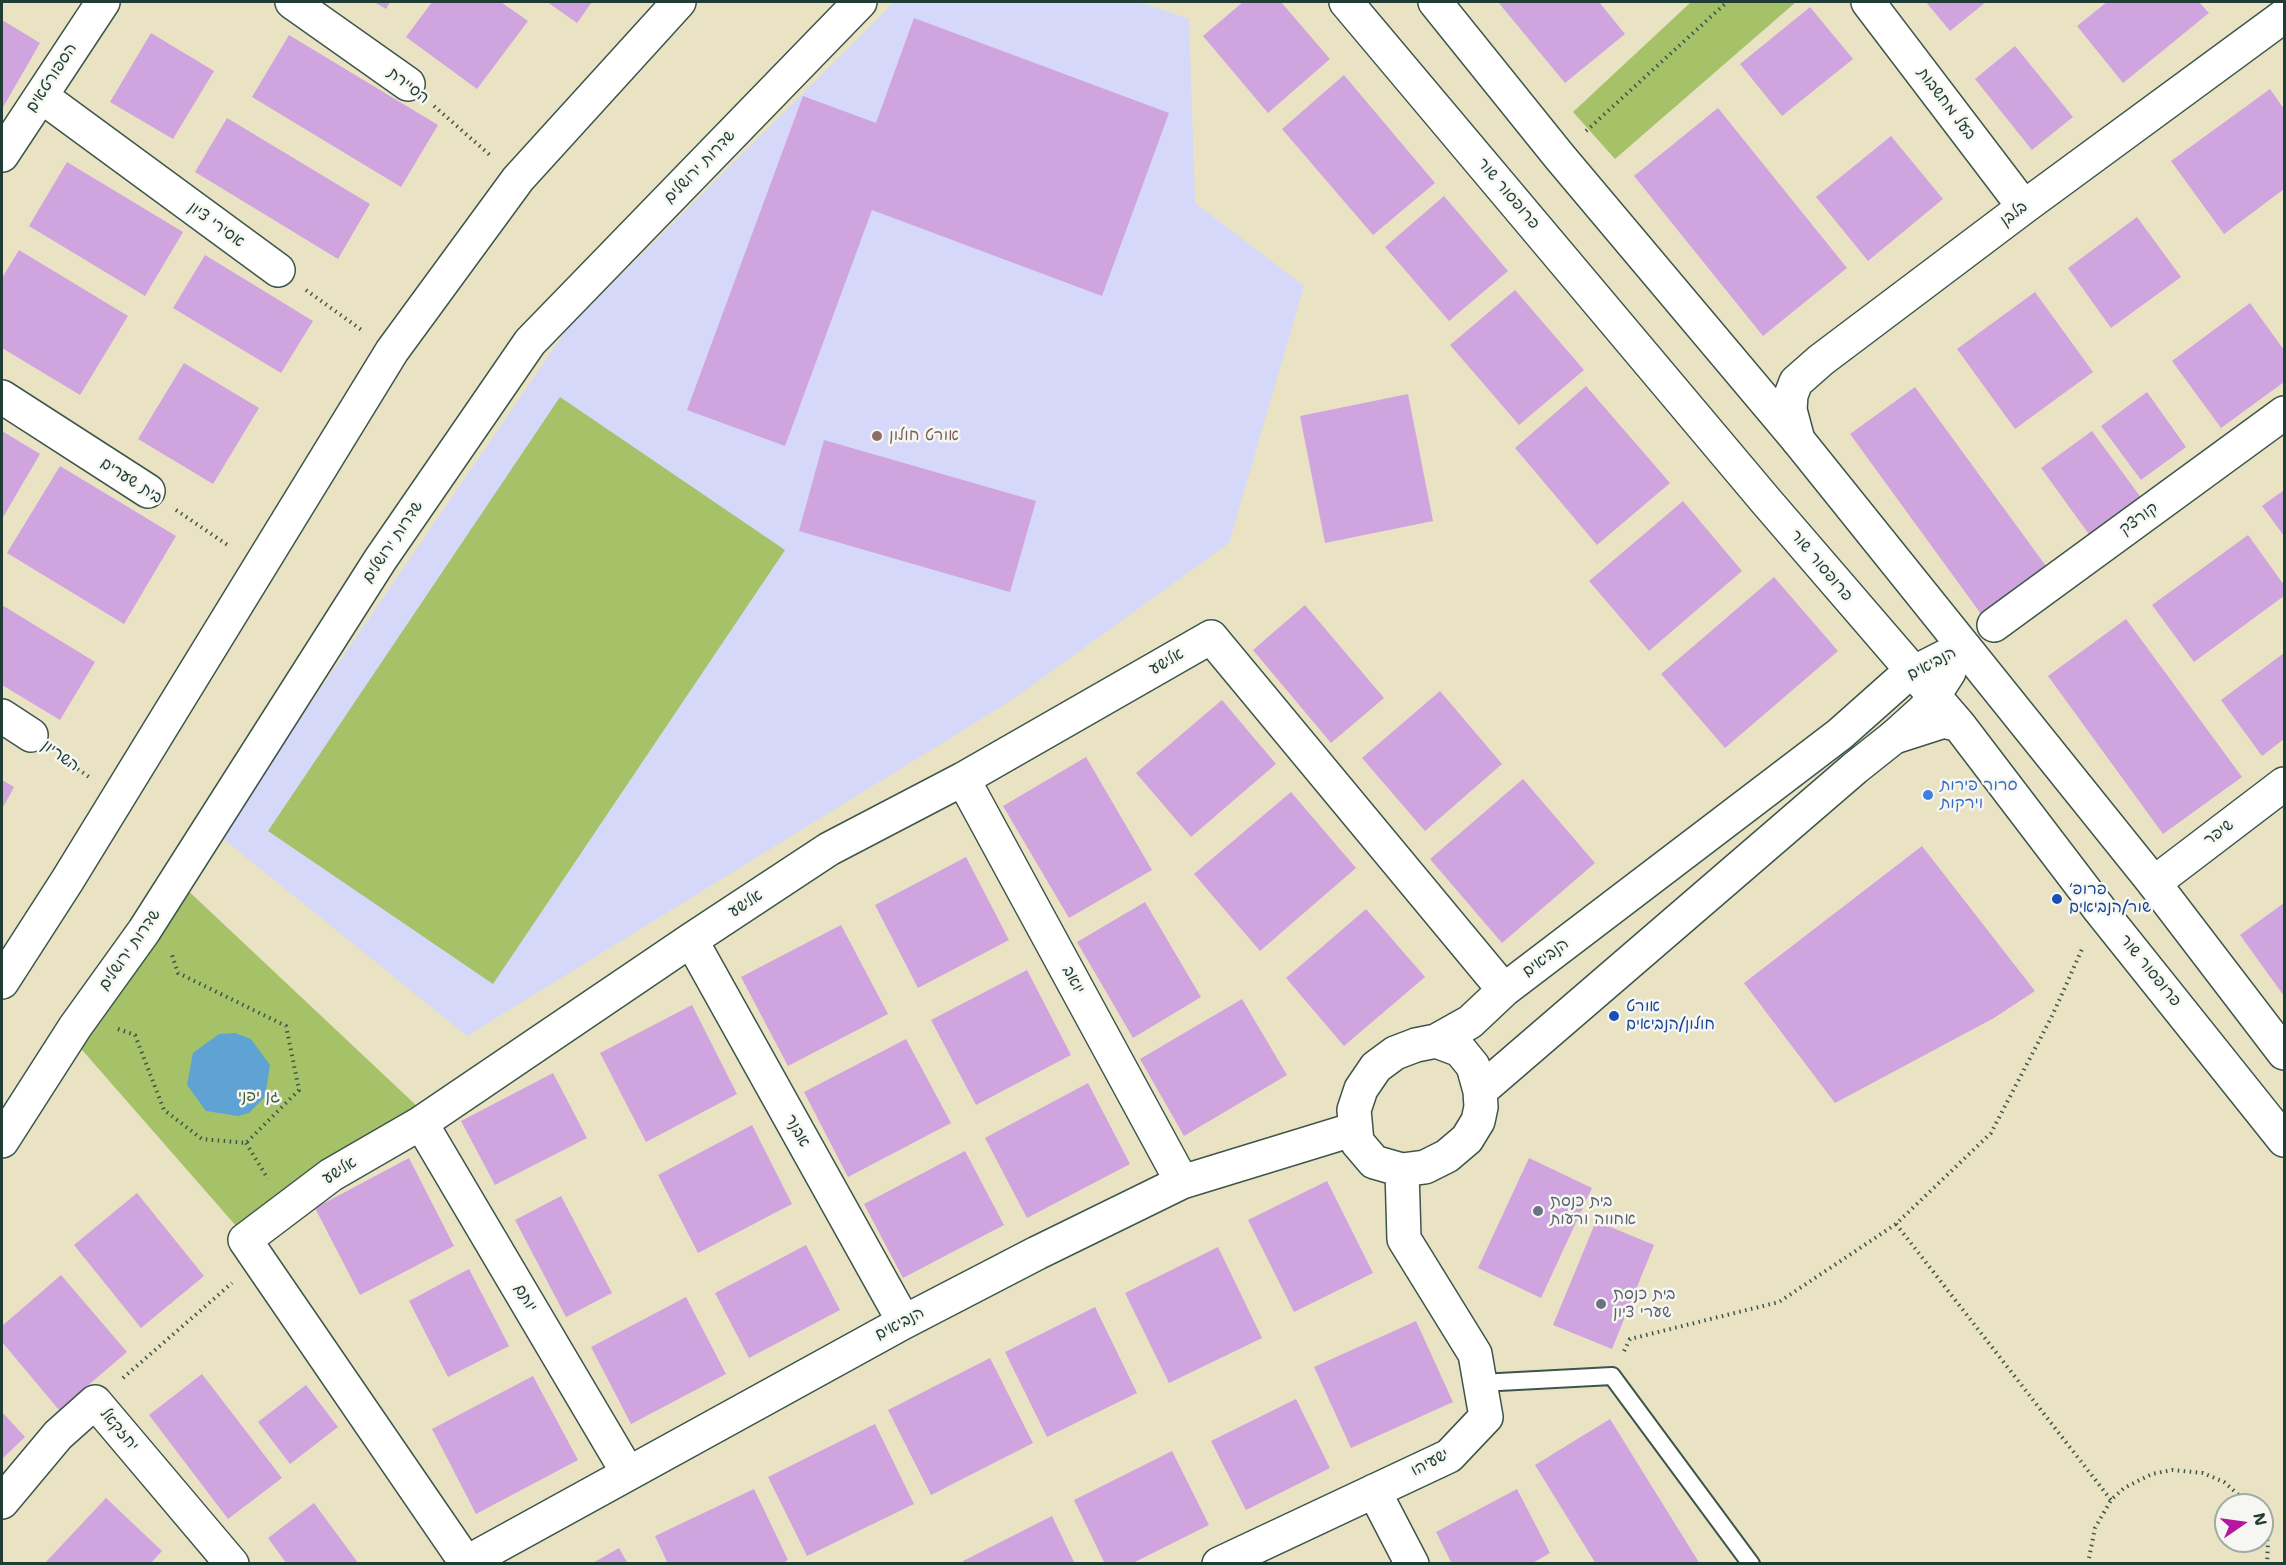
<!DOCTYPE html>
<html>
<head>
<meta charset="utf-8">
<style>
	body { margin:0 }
	#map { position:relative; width:2286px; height:1565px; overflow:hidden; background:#e9e3c4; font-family:"Shantell Sans",sans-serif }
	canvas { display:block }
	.frame { position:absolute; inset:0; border:3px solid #1f3d34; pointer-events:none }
	.north { position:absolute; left:2214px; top:1493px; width:60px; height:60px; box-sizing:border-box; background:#f6f6f2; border:2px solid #a0aca6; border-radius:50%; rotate:77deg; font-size:16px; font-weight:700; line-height:24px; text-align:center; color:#1f3d34 }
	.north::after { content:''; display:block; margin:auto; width:21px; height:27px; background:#b5179e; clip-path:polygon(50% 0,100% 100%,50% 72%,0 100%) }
</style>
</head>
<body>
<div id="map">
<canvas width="2286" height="1565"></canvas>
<div class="frame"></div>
<div class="north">N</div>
</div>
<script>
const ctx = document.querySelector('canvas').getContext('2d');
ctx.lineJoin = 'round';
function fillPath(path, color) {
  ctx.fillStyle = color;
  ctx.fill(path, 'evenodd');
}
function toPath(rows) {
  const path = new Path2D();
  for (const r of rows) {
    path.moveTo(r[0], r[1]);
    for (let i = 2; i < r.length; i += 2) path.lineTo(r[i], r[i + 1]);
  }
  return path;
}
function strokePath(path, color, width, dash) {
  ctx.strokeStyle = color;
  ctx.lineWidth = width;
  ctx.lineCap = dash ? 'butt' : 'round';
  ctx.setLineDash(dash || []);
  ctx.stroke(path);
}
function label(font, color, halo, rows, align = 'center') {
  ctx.font = font + ' "Shantell Sans","Playpen Sans Hebrew",sans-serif';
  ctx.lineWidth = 5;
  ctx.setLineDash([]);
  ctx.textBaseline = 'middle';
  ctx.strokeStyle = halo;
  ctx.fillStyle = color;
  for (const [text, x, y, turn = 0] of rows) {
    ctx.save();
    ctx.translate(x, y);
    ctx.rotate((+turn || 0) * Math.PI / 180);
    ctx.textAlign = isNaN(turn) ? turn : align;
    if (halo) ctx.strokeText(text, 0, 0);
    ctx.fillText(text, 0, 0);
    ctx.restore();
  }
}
const built = toPath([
	[894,2,1139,2,1189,19,1195,203,1304,286,1229,543,1012,700,467,1036,220,836,567,329]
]);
const green = toPath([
	[1691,2,1796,2,1615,159,1573,112],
	[560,397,785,550,493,984,268,831],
	[181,884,418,1107,244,1235,76,1043]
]);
const water = toPath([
	[235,1033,251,1039,270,1065,265,1097,249,1113,238,1116,206,1111,187,1085,193,1053,219,1034]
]);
const building = toPath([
	[374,2,390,2,386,9],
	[432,2,501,2,528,21,477,89,406,37],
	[547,2,592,2,577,23],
	[1243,2,1281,2,1330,59,1268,113,1203,36],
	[1498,2,1599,2,1625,34,1565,83],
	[1926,2,1986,2,1950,31],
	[2107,2,2199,2,2209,13,2123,83,2077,26],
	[1810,7,1853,59,1782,116,1740,64],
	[914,18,1169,113,1102,296,872,210,785,446,687,410,803,96,876,123],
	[2,20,40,43,2,109],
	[151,33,214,71,173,139,110,102],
	[289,35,438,125,401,187,252,97],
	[2015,46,2073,117,2032,150,1975,79],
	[1344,75,1435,183,1373,235,1282,129],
	[2270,89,2284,109,2284,189,2224,234,2171,161],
	[1718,108,1847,268,1763,336,1634,176],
	[227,118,370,204,338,259,195,172],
	[1891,136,1943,199,1868,261,1816,197],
	[67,162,183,232,145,296,29,226],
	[1444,196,1508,271,1449,321,1385,247],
	[2137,217,2181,277,2111,328,2068,268],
	[19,250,128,316,80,395,2,348,2,278],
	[205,255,313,321,281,373,173,308],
	[1515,290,1584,370,1519,425,1450,345],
	[2035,292,2093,372,2015,429,1957,349],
	[2250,303,2284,350,2284,382,2221,428,2172,361],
	[184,363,259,408,213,484,138,439],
	[1586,386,1670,483,1597,545,1515,448],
	[1915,387,2046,566,1981,614,1850,434],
	[2147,392,2186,447,2141,480,2101,426],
	[1408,394,1433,521,1325,543,1300,416],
	[2,431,40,454,2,519],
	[2092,431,2142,499,2091,537,2041,468],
	[824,440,1036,501,1010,592,799,531],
	[60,466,176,536,124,624,7,553],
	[2284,490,2284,536,2262,506],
	[1683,501,1742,571,1649,651,1589,581],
	[2248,535,2284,585,2284,596,2194,662,2152,605],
	[1774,577,1838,651,1725,748,1661,674],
	[2,605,95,662,60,720,2,685],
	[1305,605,1384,698,1331,743,1253,650],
	[2126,619,2242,777,2163,834,2048,676],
	[2284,653,2284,739,2262,756,2221,700],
	[1440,691,1502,764,1425,831,1362,758],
	[1222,700,1276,764,1191,837,1136,773],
	[1086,757,1152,870,1069,918,1003,806],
	[1523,779,1595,863,1502,943,1430,859],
	[2,780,14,787,2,809],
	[1291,792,1356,868,1260,951,1194,874],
	[1922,846,2035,991,1994,1018,1835,1103,1744,983],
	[966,857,1009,940,918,988,875,905],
	[1145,902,1201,997,1133,1038,1077,942],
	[2284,903,2284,996,2240,935],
	[1366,909,1425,977,1344,1046,1286,978],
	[841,925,888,1014,788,1066,741,977],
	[1027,970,1071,1055,976,1105,931,1020],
	[1242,999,1287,1075,1184,1136,1140,1059],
	[692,1005,737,1094,646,1142,600,1053],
	[906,1039,951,1123,848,1177,804,1092],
	[553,1073,587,1138,495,1185,461,1121],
	[1088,1083,1130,1164,1027,1218,985,1138],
	[752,1125,792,1204,698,1253,658,1175],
	[965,1151,1004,1225,903,1278,864,1204],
	[409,1158,454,1246,360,1295,315,1208],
	[1529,1158,1592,1188,1541,1298,1478,1268],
	[1327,1181,1373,1273,1294,1312,1248,1220],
	[137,1193,204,1276,141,1328,74,1245],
	[561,1196,612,1293,566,1317,515,1220],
	[1596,1221,1654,1245,1612,1349,1553,1325],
	[806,1245,840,1310,749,1358,715,1293],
	[1218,1247,1262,1338,1169,1383,1125,1293],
	[469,1269,509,1346,448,1377,409,1301],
	[61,1275,127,1352,59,1410,2,1342,2,1326],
	[686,1297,726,1374,631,1424,591,1347],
	[1095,1307,1137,1393,1047,1437,1005,1352],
	[1416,1321,1453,1402,1351,1448,1314,1367],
	[990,1358,1033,1443,931,1495,888,1410],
	[202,1374,282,1478,228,1519,149,1415],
	[533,1376,578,1460,476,1514,432,1429],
	[306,1385,338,1427,290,1464,258,1422],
	[1296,1399,1330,1468,1246,1510,1211,1441],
	[2,1412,25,1437,2,1459],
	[1610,1419,1700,1564,1596,1564,1535,1465],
	[875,1424,914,1504,807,1556,768,1477],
	[1172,1451,1209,1525,1131,1564,1105,1564,1074,1500],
	[754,1489,788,1560,781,1564,668,1564,655,1536],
	[1517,1489,1550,1553,1531,1564,1452,1564,1436,1532],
	[106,1498,162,1551,150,1564,44,1564],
	[314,1503,359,1564,287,1564,268,1538],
	[1052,1516,1075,1564,965,1564,963,1561],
	[619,1548,628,1564,591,1564]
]);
const path = toPath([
	[434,106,491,156],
	[1586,131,1727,2],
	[306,290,363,331],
	[176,510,229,546],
	[58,755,89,777],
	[118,1029,135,1035,164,1110,202,1139,246,1143,299,1090,286,1026,178,973,172,955],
	[246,1143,268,1179],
	[1896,1224,2111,1500],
	[1624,1351,1630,1339,1779,1302,1896,1224,1991,1133,2053,1014,2083,947],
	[123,1378,232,1283],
	[2262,1529,2268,1542,2267,1564],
	[2089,1564,2089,1558,2095,1528,2111,1500,2124,1488,2152,1474,2172,1470,2203,1473,2224,1482,2250,1505]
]);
const service = toPath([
	[1480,1383,1612,1376,1751,1564]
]);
const minor = toPath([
	[292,2,408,84],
	[1868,2,2024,207],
	[41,96,278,270],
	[2,155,103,2],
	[2,397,148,491],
	[1798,440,1790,410,1791,395,1796,382,1821,360,2024,207,2284,16],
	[1994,625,2284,413],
	[2,716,31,735],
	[963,779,1182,1182],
	[2154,883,2284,784],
	[691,940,904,1322],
	[1436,1041,1460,1050,1473,1066,1480,1091,1481,1107,1478,1121,1467,1139,1447,1156,1425,1167,1402,1170,1374,1162,1357,1142,1354,1110,1361,1089,1376,1067,1395,1053,1416,1045,1436,1041,1470,1022,1504,990,1840,734,1903,678,1964,647],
	[1480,1091,1855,768,1894,737,1925,709,1949,672],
	[421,1123,628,1473],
	[1374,1491,1412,1564],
	[2,1502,58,1435,95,1402,232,1564],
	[464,1564,904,1322,1037,1253,1182,1182,1355,1129],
	[467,1564,245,1240,331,1175,421,1123,691,940,829,849,963,779,1211,637,1504,990],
	[1219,1564,1449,1456,1486,1417,1475,1354,1404,1239,1402,1170]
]);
const tertiary = toPath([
	[1346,2,1766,501,1959,725,2100,910,2284,1140],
	[1435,2,1559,156,1798,440,2154,883,2284,1053],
	[1894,737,1944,721,1959,725]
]);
const secondary = toPath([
	[2,982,67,881,392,351,518,179,679,2],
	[2,1141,75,1027,144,931,380,560,530,342,860,2]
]);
const markers = [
	[877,436,6,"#8d6e63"],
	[1928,795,6,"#3f7fe0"],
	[2057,899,6,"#1a4fb4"],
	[1614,1016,6,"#1a4fb4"],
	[1538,1211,6,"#6b7280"],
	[1601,1304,6,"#6b7280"]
];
const streetNames = [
	["הספורטאים",52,78,-57],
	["הסיירת",408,86,38],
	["בעל מחשבות",1946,104,53],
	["שדרות ירושלים",700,167,-46],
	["פרופסור שור",1508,194,50],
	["בלבן",2014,214,-37],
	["אסירי ציון",216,225,36],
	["בית שערים",131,481,33],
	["קורצק",2139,519,-36],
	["שדרות ירושלים",393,542,-56],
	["פרופסור שור",1821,566,50],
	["אלישע",1167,662,-30],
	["הנביאים",1932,664,-28],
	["השריון",60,756,36],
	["שיפר",2219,833,-37],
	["אלישע",746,904,-33],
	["שדרות ירושלים",130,950,-55],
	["הנביאים",1546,958,-37],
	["פרופסור שור",2150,971,51],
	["יואב",1073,980,62],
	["אבנר",797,1131,61],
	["אלישע",340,1171,-32],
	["יותם",525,1298,59],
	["הנביאים",900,1324,-28],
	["יחזקאל",119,1430,50],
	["ישעיהו",1430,1463,-28]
];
const educationNames = [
	["אורט חולון",889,436]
];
const shopNames = [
	["סרור פירות",1940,786],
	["וירקות",1940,804]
];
const transitNames = [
	["פרופ׳",2069,890],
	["שור/הנביאים",2069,908],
	["אורט",1626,1007],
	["חולון/הנביאים",1626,1025]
];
const parkNames = [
	["גן יפני",259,1097]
];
const worshipNames = [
	["בית כנסת",1550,1202],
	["אחווה ורעות",1550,1220],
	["בית כנסת",1613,1295],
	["שערי ציון",1613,1313]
];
fillPath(built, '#d5d8f9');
fillPath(green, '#a6c269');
fillPath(water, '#5fa3d4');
fillPath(building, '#d0a4df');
strokePath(service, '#3d564a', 20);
strokePath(minor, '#3d564a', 36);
strokePath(tertiary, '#3d564a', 36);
strokePath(secondary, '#3d564a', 36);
strokePath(path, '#3d564a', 4, [1.5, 4.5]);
strokePath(service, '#fff', 16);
strokePath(minor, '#fff', 33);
strokePath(tertiary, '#fff', 33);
strokePath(secondary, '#fff', 33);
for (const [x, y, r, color] of markers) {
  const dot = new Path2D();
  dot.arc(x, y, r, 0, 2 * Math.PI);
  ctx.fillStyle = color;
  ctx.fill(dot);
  strokePath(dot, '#f6f6f2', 2);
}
label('16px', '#1f3d34', '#f6f6f2', streetNames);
label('16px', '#785e54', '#f6f6f2', educationNames, 'left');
label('16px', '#366cbe', '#f6f6f2', shopNames, 'left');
label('16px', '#164399', '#f6f6f2', transitNames, 'left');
label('16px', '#415e41', '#f6f6f2', parkNames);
label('16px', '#5b616d', '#f6f6f2', worshipNames, 'left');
</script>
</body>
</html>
